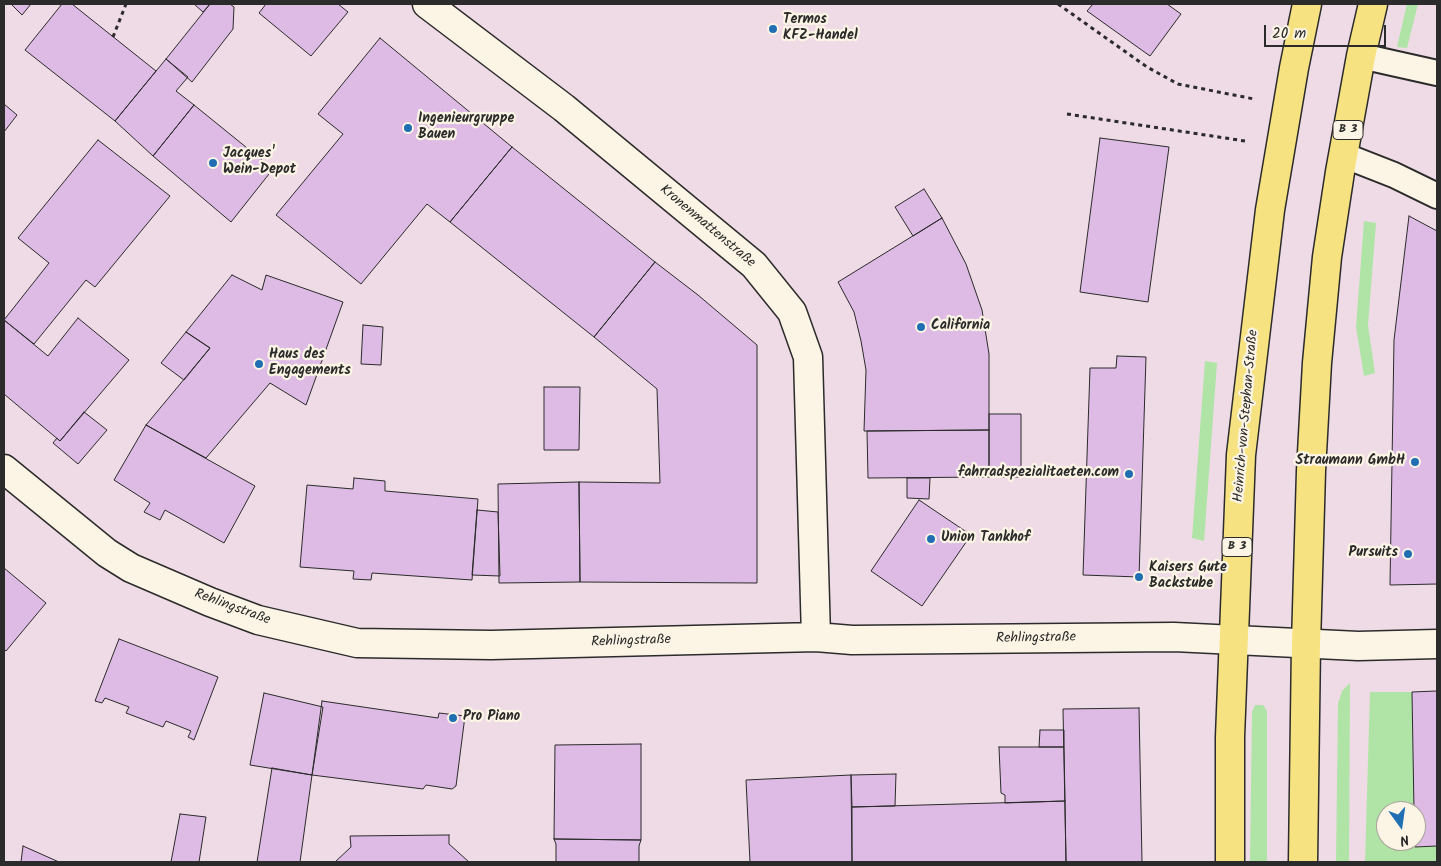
<!DOCTYPE html>
<html>
<head>
<meta charset="utf-8">
<style>
	body { margin:0 }
	#map { position:relative; width:1441px; height:866px; overflow:hidden; background:#f6e9e5; font-family:Kalam,sans-serif }
	canvas { display:block }
	.frame { position:absolute; inset:0; border:5px solid #2b2b2b; pointer-events:none }
	.north { position:absolute; left:1376px; top:801px; width:50px; height:50px; box-sizing:border-box; background:#fcf5e5; border:1px solid #a8a49b; border-radius:50%; rotate:166deg; font-size:14px; font-weight:700; line-height:20px; text-align:center; color:#2b2b2b }
	.north::after { content:''; display:block; margin:auto; width:18px; height:22px; background:#1f6fb2; clip-path:polygon(50% 0,100% 100%,50% 72%,0 100%) }
	.scale { position:absolute; left:1264px; top:25px; width:122px; height:22px; box-sizing:border-box; border:2px solid #2b2b2b; border-top:0; padding-left:6px; font-size:15px; line-height:18px; white-space:nowrap; color:#2b2b2b; -webkit-text-stroke:4px #fcf5e5; paint-order:stroke }
</style>
</head>
<body>
<div id="map">
<canvas width="1441" height="866"></canvas>
<div class="frame"></div>
<div class="north">N</div>
<div class="scale">20 m</div>
</div>
<script>
const ctx = document.querySelector('canvas').getContext('2d');
ctx.lineJoin = 'round';
function fillPath(path, color) {
  ctx.fillStyle = color;
  ctx.fill(path, 'evenodd');
}
function toPath(rows) {
  const path = new Path2D();
  for (const r of rows) {
    path.moveTo(r[0], r[1]);
    for (let i = 2; i < r.length; i += 2) path.lineTo(r[i], r[i + 1]);
  }
  return path;
}
function strokePath(path, color, width, dash) {
  ctx.strokeStyle = color;
  ctx.lineWidth = width;
  ctx.lineCap = dash ? 'butt' : 'round';
  ctx.setLineDash(dash || []);
  ctx.stroke(path);
}
function label(font, color, halo, rows, align = 'center') {
  ctx.font = font + ' Kalam,sans-serif';
  ctx.lineWidth = 4.5;
  ctx.setLineDash([]);
  ctx.textBaseline = 'middle';
  ctx.strokeStyle = halo;
  ctx.fillStyle = color;
  for (const [text, x, y, turn = 0] of rows) {
    ctx.save();
    ctx.translate(x, y);
    ctx.rotate((+turn || 0) * Math.PI / 180);
    ctx.textAlign = isNaN(turn) ? turn : align;
    if (halo) ctx.strokeText(text, 0, 0);
    ctx.fillText(text, 0, 0);
    ctx.restore();
  }
}
const built = toPath([
	[4,4,1437,4,1437,862,4,862],
	[1386,811,1416,811,1416,841,1386,841]
]);
const green = toPath([
	[1407,4,1418,4,1407,48,1397,47],
	[1364,221,1376,223,1368,325,1375,373,1364,376,1356,327],
	[1205,361,1217,363,1204,541,1192,538],
	[1350,683,1349,862,1336,862,1338,704,1342,691],
	[1370,692,1412,692,1414,811,1386,811,1386,841,1415,841,1415,847,1437,846,1437,862,1365,862],
	[1255,705,1263,705,1267,711,1267,862,1250,862,1252,712]
]);
const building = toPath([
	[13,4,31,4,22,15,12,5,13,4],
	[62,4,72,4,156,71,115,121,25,50,62,4],
	[194,4,210,4,203,12,194,4],
	[210,4,230,4,234,7,233,29,192,82,166,59,210,4],
	[266,4,338,4,348,12,311,56,259,13,266,4],
	[1093,4,1167,4,1181,14,1150,56,1087,11,1093,4],
	[380,38,512,147,450,222,427,204,361,284,276,215,343,134,318,114,380,38],
	[166,59,188,77,176,91,194,105,153,156,115,121,166,59],
	[4,104,17,115,4,132,4,104],
	[194,105,273,169,231,222,153,156,194,105],
	[1100,138,1169,147,1148,302,1080,292,1100,138],
	[98,140,170,196,95,287,86,280,34,344,4,320,49,263,18,238,98,140],
	[512,147,655,262,594,337,450,222,512,147],
	[924,189,942,218,913,236,895,207,924,189],
	[1409,216,1437,231,1437,584,1390,585,1394,340,1409,216],
	[942,218,966,264,982,310,989,354,989,430,864,431,866,370,861,341,854,312,838,282,942,218],
	[655,262,698,295,757,345,757,583,580,582,579,482,660,483,657,389,594,337,655,262],
	[232,275,262,290,266,275,343,302,306,405,270,383,206,458,146,425,210,348,186,332,232,275],
	[78,318,129,360,60,441,4,394,4,320,48,356,78,318],
	[363,325,383,327,381,365,361,364,363,325],
	[186,332,210,348,184,380,161,363,186,332],
	[1117,356,1146,357,1139,577,1083,575,1090,368,1116,368,1117,356],
	[544,387,580,387,579,450,544,450,544,387],
	[84,412,107,430,78,464,53,443,57,438,60,441,84,412],
	[989,414,1021,414,1021,477,989,477,989,414],
	[146,425,255,486,224,543,165,510,160,520,144,512,150,503,114,480,146,425],
	[989,430,989,477,868,478,867,431,989,430],
	[354,478,385,481,385,491,478,499,472,580,372,573,371,580,353,579,354,571,300,567,307,485,353,489,354,478],
	[907,478,930,478,929,499,907,498,907,478],
	[579,482,580,582,499,583,498,484,579,482],
	[919,500,971,535,922,606,871,571,919,500],
	[477,510,498,512,500,576,472,575,477,510],
	[4,568,46,603,6,651,4,649,4,568],
	[119,639,218,677,194,740,188,737,191,731,166,721,163,727,126,713,129,707,105,698,102,703,95,701,119,639],
	[1437,691,1437,846,1415,847,1416,811,1414,811,1412,692,1437,691],
	[264,693,323,707,312,775,250,765,264,693],
	[322,701,438,718,439,713,465,716,456,786,452,789,426,785,423,789,312,775,322,701],
	[1139,708,1142,862,1066,862,1063,709,1139,708],
	[1040,730,1064,730,1064,747,1039,747,1040,730],
	[641,744,641,840,554,839,555,745,641,744],
	[999,747,1064,747,1065,801,1005,803,1005,795,1001,793,999,747],
	[272,768,312,775,300,862,257,862,272,768],
	[896,774,895,806,852,807,851,775,896,774],
	[851,775,852,862,750,862,746,780,851,775],
	[1065,801,1066,862,852,862,852,807,1065,801],
	[180,814,206,817,199,862,171,862,180,814],
	[449,835,449,844,469,862,335,862,351,847,350,836,449,835],
	[554,839,641,840,639,846,639,862,556,862,556,844,554,839],
	[23,846,59,862,21,862,23,846]
]);
const path = toPath([
	[1058,4,1147,67,1178,84,1254,99],
	[113,37,126,4],
	[1067,114,1245,141]
]);
const pedestrian = toPath([
	[1361,56,1437,73],
	[1343,155,1394,175,1437,196]
]);
const minor = toPath([
	[427,4,564,108,754,265,792,312,808,357,816,637],
	[4,469,107,553,131,568,210,602,258,620,357,643,491,645,816,637,852,640,1174,637,1358,646,1437,644]
]);
const primary = toPath([
	[1230,862,1230,737,1241,455,1270,210,1294,68,1307,4],
	[1303,862,1306,644,1311,471,1317,363,1327,257,1340,172,1361,56,1373,4]
]);
const markers = [
	[773,29,5,"#1f6fb2"],
	[408,128,5,"#1f6fb2"],
	[213,163,5,"#1f6fb2"],
	[921,327,5,"#1f6fb2"],
	[259,364,5,"#1f6fb2"],
	[1415,462,5,"#1f6fb2"],
	[1129,474,5,"#1f6fb2"],
	[931,539,5,"#1f6fb2"],
	[1408,554,5,"#1f6fb2"],
	[1139,577,5,"#1f6fb2"],
	[453,718,5,"#1f6fb2"]
];
const shields = [
	[1348,130,30],
	[1237,547,30]
];
const shieldNames = [
	["B 3",1348,130],
	["B 3",1237,547]
];
const poiNames = [
	["Termos",783,21],
	["KFZ-Handel",783,37],
	["Ingenieurgruppe",418,120],
	["Bauen",418,136],
	["Jacques'",223,155],
	["Wein-Depot",223,171],
	["California",931,327],
	["Haus des",269,356],
	["Engagements",269,372],
	["Straumann GmbH",1405,462,"right"],
	["fahrradspezialitaeten.com",1119,474,"right"],
	["Union Tankhof",941,539],
	["Pursuits",1398,554,"right"],
	["Kaisers Gute",1149,569],
	["Backstube",1149,585],
	["Pro Piano",463,718]
];
const streetNames = [
	["Kronenmattenstraße",707,227,40],
	["Heinrich-von-Stephan-Straße",1247,416,-85],
	["Rehlingstraße",232,608,20],
	["Rehlingstraße",1036,639,-1],
	["Rehlingstraße",631,642,-2]
];
fillPath(built, '#efdbe5');
fillPath(green, '#afe4a6');
fillPath(building, '#debbe5');
strokePath(building, '#2b2b2b', 1);
strokePath(pedestrian, '#2b2b2b', 28);
strokePath(minor, '#2b2b2b', 31);
strokePath(primary, '#2b2b2b', 31);
strokePath(path, '#2b2b2b', 3, [4, 4]);
strokePath(pedestrian, '#fcf5e5', 24);
strokePath(minor, '#fcf5e5', 28);
strokePath(primary, '#f7e281', 28);
for (const [x, y, r, color] of markers) {
  const dot = new Path2D();
  dot.arc(x, y, r, 0, 2 * Math.PI);
  ctx.fillStyle = color;
  ctx.fill(dot);
  strokePath(dot, '#fcf5e5', 2);
}
for (const [x, y, w] of shields) {
  const box = new Path2D();
  box.roundRect(x - w / 2, y - 9.5, w, 19, 4);
  ctx.fillStyle = '#fcf5e5';
  ctx.fill(box);
  strokePath(box, '#2b2b2b', 1);
}
label('bold 12px', '#2b2b2b', null, shieldNames);
label('bold 14px', '#2b2b2b', '#fcf5e5', poiNames, 'left');
label('14px', '#2b2b2b', '#fcf5e5', streetNames);
</script>
</body>
</html>
